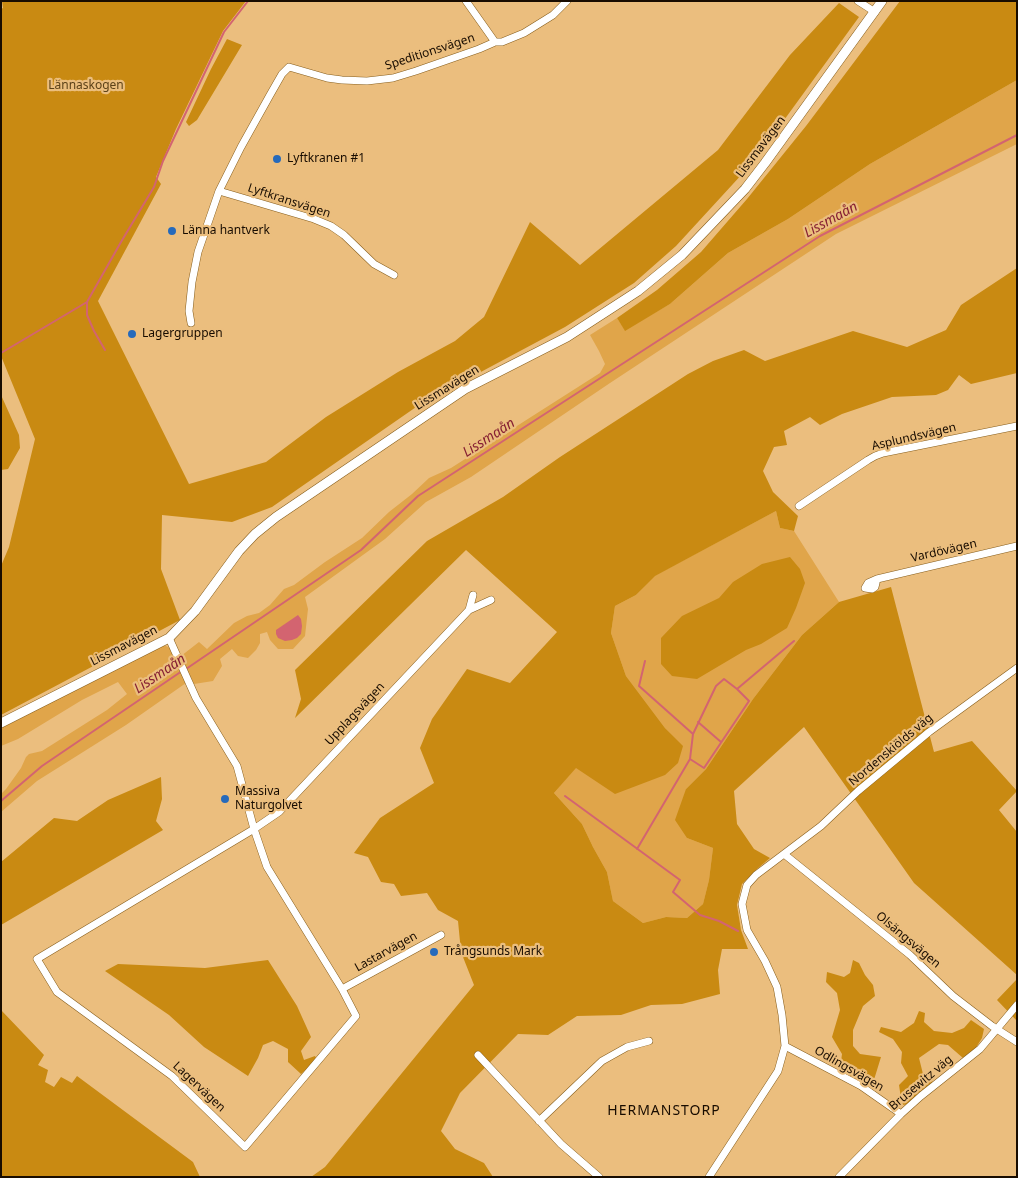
<!DOCTYPE html>
<html>
<head>
<meta charset="utf-8">
<style>
	body { margin:0 }
	#map { position:relative; width:1018px; height:1178px; overflow:hidden; background:#ebbe7e; font-family:"Noto Sans",sans-serif }
	canvas { display:block }
	.frame { position:absolute; inset:0; border:2px solid #180c00; pointer-events:none }
</style>
</head>
<body>
<div id="map">
<canvas width="1018" height="1178"></canvas>
<div class="frame"></div>
</div>
<script>
const ctx = document.querySelector('canvas').getContext('2d');
ctx.lineJoin = 'round';
function fillPath(path, color) {
  ctx.fillStyle = color;
  ctx.fill(path, 'evenodd');
}
function toPath(rows) {
  const path = new Path2D();
  for (const r of rows) {
    path.moveTo(r[0], r[1]);
    for (let i = 2; i < r.length; i += 2) path.lineTo(r[i], r[i + 1]);
  }
  return path;
}
function strokePath(path, color, width, dash) {
  ctx.strokeStyle = color;
  ctx.lineWidth = width;
  ctx.lineCap = dash ? 'butt' : 'round';
  ctx.setLineDash(dash || []);
  ctx.stroke(path);
}
function label(font, color, halo, rows, align = 'center') {
  ctx.font = font + ' "Noto Sans",sans-serif';
  ctx.lineWidth = 4.5;
  ctx.setLineDash([]);
  ctx.textBaseline = 'middle';
  ctx.strokeStyle = halo;
  ctx.fillStyle = color;
  for (const [text, x, y, turn = 0] of rows) {
    ctx.save();
    ctx.translate(x, y);
    ctx.rotate((+turn || 0) * Math.PI / 180);
    ctx.textAlign = isNaN(turn) ? turn : align;
    if (halo) ctx.strokeText(text, 0, 0);
    ctx.fillText(text, 0, 0);
    ctx.restore();
  }
}
const green = toPath([
	[1017,80,1017,144,836,234,610,383,471,477,426,502,385,539,305,597,308,609,305,636,293,649,278,649,270,640,267,632,260,634,260,643,256,650,248,658,238,656,232,649,220,659,222,666,213,681,194,684,181,656,199,642,207,649,234,623,247,616,259,613,270,605,284,589,294,585,325,562,362,538,389,512,412,494,429,478,451,468,600,373,605,364,599,351,590,335,617,318,625,330,670,304,728,253,788,219,870,164],
	[776,511,780,528,794,531,839,602,802,635,753,699,706,769,686,789,687,838,713,848,709,880,703,904,687,918,666,917,643,923,613,901,607,872,593,847,582,824,554,793,576,767,682,746,665,728,626,676,611,633,615,606,636,595,654,576],
	[160,646,166,646,170,648,186,683,126,725,37,781,1,812,1,794,6,789,21,768,26,757,29,754,42,751,107,710,127,694,118,682,82,700,18,739,1,746,1,728]
]);
const forest = toPath([
	[2,1,246,1,223,31,176,129,156,177,161,184,98,301,189,484,266,462,326,417,398,372,455,341,484,317,530,222,580,265,718,150,790,55,839,3,859,17,755,160,676,246,634,283,565,327,419,405,272,507,232,522,162,515,161,569,180,620,1,715,1,566,9,547,35,439,1,356,1,9,3,8],
	[900,1,1017,1,1017,80,870,164,788,219,728,253,670,304,625,331,617,318,657,290,701,252,747,199,806,126],
	[227,39,242,45,197,120,189,126,186,122,211,69],
	[1017,268,1017,373,971,384,959,375,948,390,936,395,892,397,842,414,820,425,810,417,784,431,787,445,774,447,763,471,773,492,798,516,794,531,780,528,776,511,655,576,636,595,615,606,611,633,626,676,665,728,683,746,678,763,665,775,615,794,576,768,554,793,582,824,593,847,607,872,613,901,643,923,666,917,687,918,703,904,709,880,713,848,687,838,675,820,686,789,706,769,753,699,802,635,839,602,891,587,934,752,972,741,1017,791,999,810,1017,832,1017,975,914,883,804,727,734,791,737,824,754,849,770,858,757,869,742,884,737,905,741,930,748,949,722,949,718,970,720,994,682,1004,651,1005,621,1015,577,1016,548,1035,518,1034,460,1093,441,1131,455,1149,484,1163,493,1177,311,1177,325,1167,474,985,461,952,458,921,438,910,427,893,401,896,394,884,381,882,368,857,354,853,380,818,434,783,420,748,432,719,467,669,510,683,557,632,466,550,295,718,301,699,295,670,427,541,503,497,560,457,688,374,713,361,744,350,765,361,853,331,907,347,946,330,961,305],
	[1,395,19,435,20,448,8,469,1,470],
	[790,557,800,569,805,583,796,608,787,628,761,644,746,650,697,679,672,676,661,664,661,638,682,616,719,598,733,582,762,564],
	[161,777,162,799,156,821,163,830,1,925,1,862,54,818,77,821,108,800],
	[268,960,297,1006,311,1037,301,1051,304,1060,315,1056,317,1060,301,1074,288,1062,288,1049,273,1041,263,1045,258,1058,248,1076,204,1047,169,1015,105,971,118,964,205,968],
	[853,960,859,963,865,975,873,985,875,996,863,1006,853,1030,853,1046,860,1054,881,1057,873,1083,865,1085,840,1069,842,1054,832,1037,840,1010,837,993,826,982,827,972,844,977,850,973],
	[1017,979,1017,1021,997,1000],
	[1,1010,44,1055,38,1065,48,1070,45,1082,54,1087,61,1077,72,1083,77,1076,193,1162,200,1177,1,1177],
	[919,1011,925,1013,924,1022,934,1031,952,1033,964,1028,971,1020,984,1029,982,1038,972,1054,963,1058,948,1045,939,1044,919,1058,923,1074,933,1082,910,1104,902,1105,899,1085,908,1076,901,1063,902,1052,893,1039,879,1032,881,1027,901,1032,914,1023]
]);
const water = toPath([
	[298,615,301,619,302,626,301,634,297,638,292,640,285,641,278,638,276,634,276,630]
]);
const stream = toPath([
	[87,302,121,242,154,187,163,161,224,32,248,1],
	[1,353,87,302,87,315,94,331,105,350],
	[645,661,639,686,693,734],
	[186,669,361,550,418,496,820,236,1017,135],
	[698,722,721,742],
	[690,759,704,768,749,701,737,689,794,641],
	[565,796,680,880,673,892,700,915,719,921,738,931],
	[1,801,42,766,182,671],
	[637,849,690,759,693,734,716,686,724,679,737,689]
]);
const minor = toPath([
	[466,1,495,42],
	[858,1,875,12],
	[219,191,314,219,331,226,344,235,374,264,394,275],
	[191,323,189,311,192,282,198,252,219,191,241,147,270,95,282,74,289,67,327,78,342,80,367,81,393,78,416,71,479,49,495,42,502,42,524,33,553,15,567,1],
	[799,506,868,460,875,456,883,453,1017,426],
	[877,579,875,587,872,589,865,588,868,583,877,579,1017,546],
	[469,610,473,595],
	[169,638,196,698,237,766,254,829,267,867,342,989,356,1016,245,1147,172,1076,57,992,37,959,254,829,279,812,469,610,491,600],
	[784,854,910,955,953,996,992,1026,1017,1042],
	[342,989,441,935],
	[785,1046,861,1086,901,1114],
	[478,1055,561,1144,599,1177],
	[539,1121,602,1061,627,1047,649,1041],
	[709,1177,778,1071,785,1046,782,1015,777,987,765,961,747,930,742,904,747,885,756,875,821,826,858,791,929,732,1017,668],
	[839,1177,901,1114,921,1096,980,1049,1017,1005]
]);
const tertiary = toPath([
	[1,723,169,638,195,611,239,551,255,534,276,517,465,389,567,337,638,291,682,255,745,189,765,163,882,1]
]);
const markers = [
	[277,159,5,"#266abb"],
	[172,231,5,"#266abb"],
	[132,334,5,"#266abb"],
	[225,799,5,"#266abb"],
	[434,952,5,"#266abb"]
];
const streetNames = [
	["Speditionsvägen",430,52,-18],
	["Lissmavägen",761,147,-53],
	["Lyftkransvägen",289,201,18],
	["Lissmavägen",447,388,-32],
	["Asplundsvägen",914,437,-13],
	["Vardövägen",944,551,-13],
	["Lissmavägen",124,646,-27],
	["Upplagsvägen",355,714,-47],
	["Nordenskiölds väg",891,750,-40],
	["Olsängsvägen",908,940,40],
	["Lastarvägen",386,952,-29],
	["Odlingsvägen",849,1069,30],
	["Brusewitz väg",921,1083,-40],
	["Lagervägen",199,1087,43]
];
const parkNames = [
	["Lännaskogen",86,86]
];
const poiNames = [
	["Lyftkranen #1",287,159],
	["Länna hantverk",182,231],
	["Lagergruppen",142,334],
	["Massiva",235,792],
	["Naturgolvet",235,806],
	["Trångsunds Mark",444,952]
];
const waterNames = [
	["Lissmaån",831,220,-29],
	["Lissmaån",489,438,-33],
	["Lissmaån",160,674,-34]
];
const neighbourhoodNames = [
	["HERMANSTORP",664,1111]
];
fillPath(green, '#e0a54a');
fillPath(forest, '#c98a12');
fillPath(water, '#d36470');
strokePath(stream, '#d36470', 2);
strokePath(minor, '#875e1c', 8);
strokePath(tertiary, '#875e1c', 10);
strokePath(minor, '#fff', 7);
strokePath(tertiary, '#fff', 9);
for (const [x, y, r, color] of markers) {
  const dot = new Path2D();
  dot.arc(x, y, r, 0, 2 * Math.PI);
  ctx.fillStyle = color;
  ctx.fill(dot);
  strokePath(dot, '#ebbe7e', 2);
}
label('12px', '#180c00', '#ebbe7e', streetNames);
label('12px', '#5c4218', '#ebbe7e', parkNames);
label('12px', '#180c00', '#ebbe7e', poiNames, 'left');
label('italic 14px', '#862033', '#ebbe7e', waterNames);
ctx.letterSpacing = '1px';
label('14px', '#180c00', '#ebbe7e', neighbourhoodNames);
ctx.letterSpacing = '0px';
</script>
</body>
</html>
